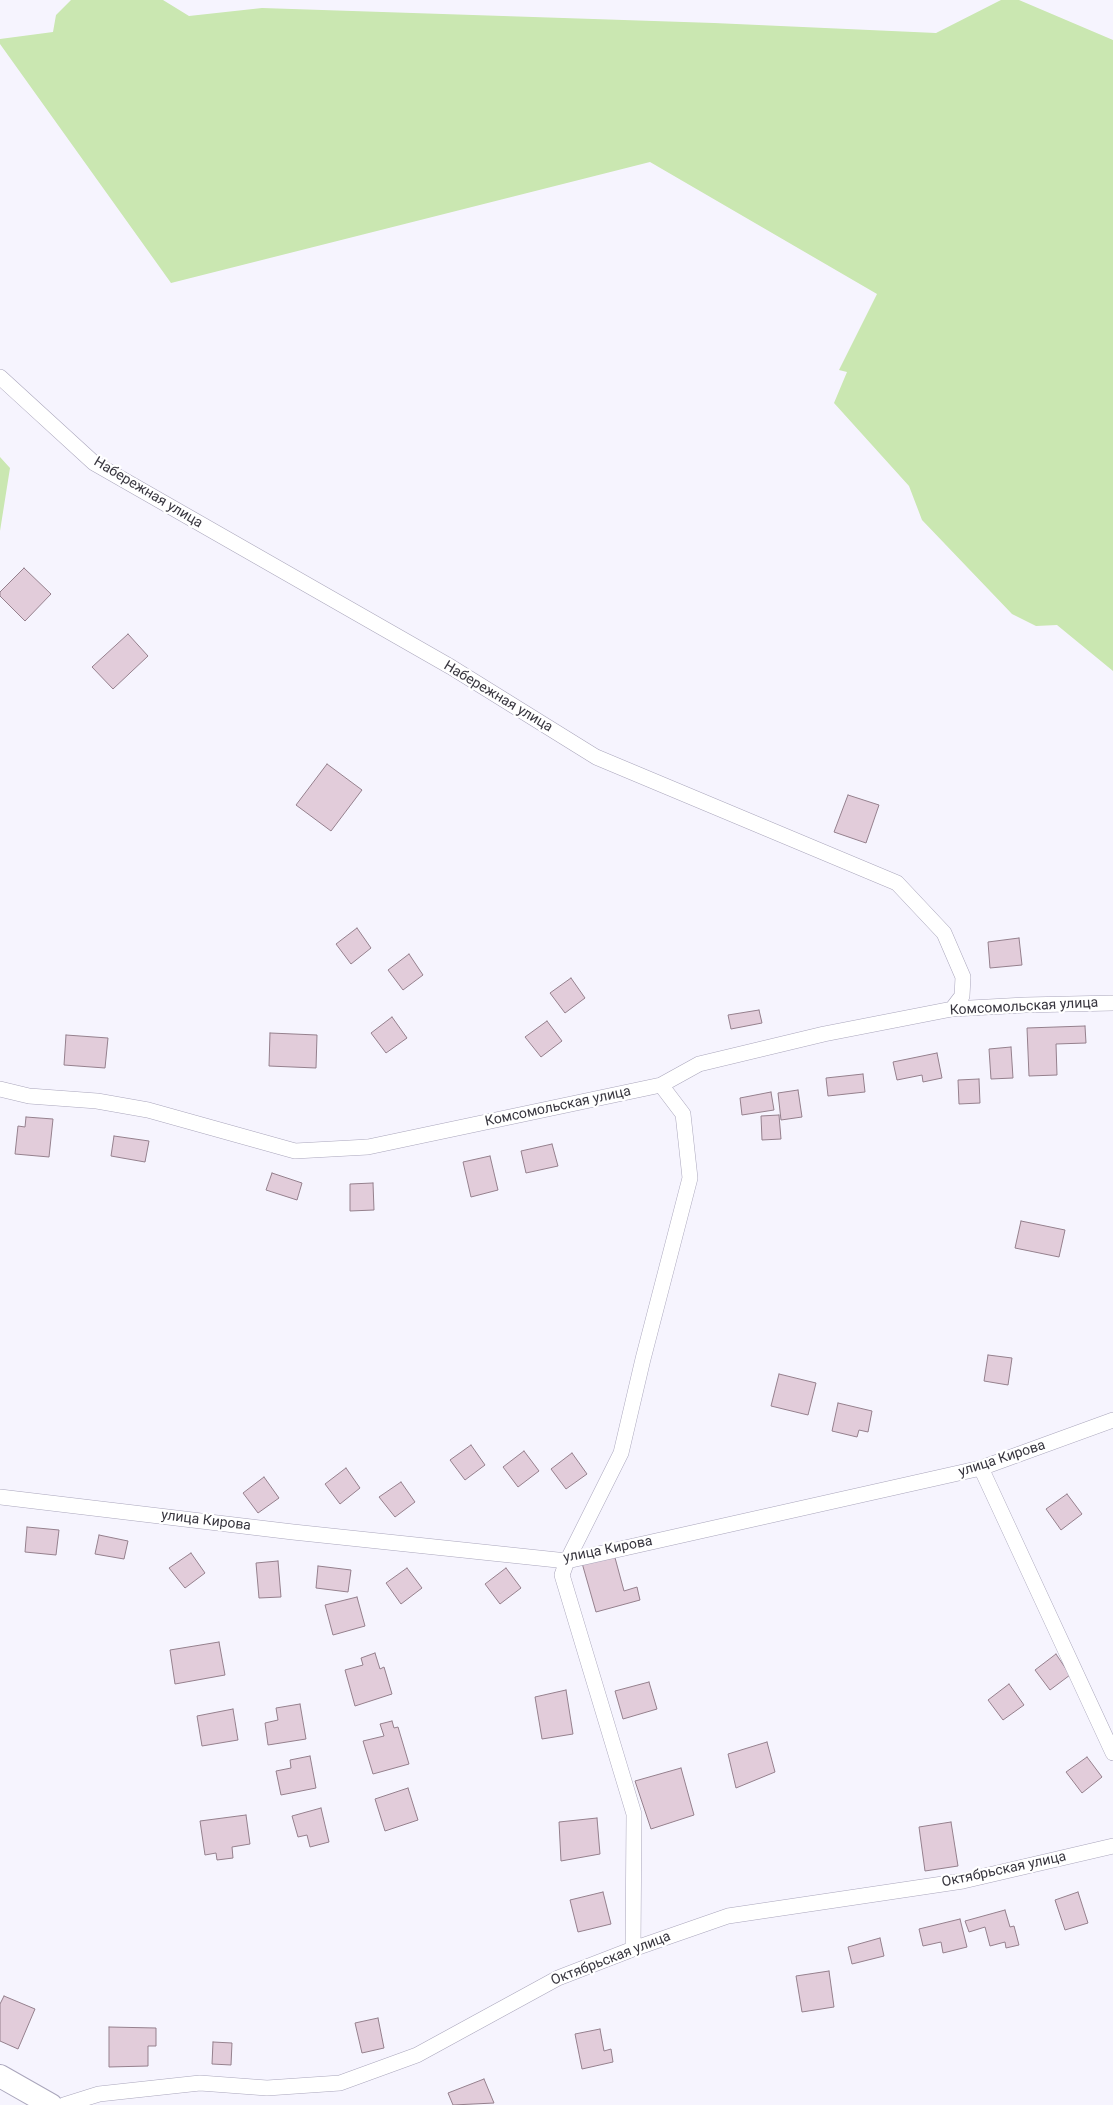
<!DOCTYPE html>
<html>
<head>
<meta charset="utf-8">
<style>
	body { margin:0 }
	canvas { display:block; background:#f6f4fe }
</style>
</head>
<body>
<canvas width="1113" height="2105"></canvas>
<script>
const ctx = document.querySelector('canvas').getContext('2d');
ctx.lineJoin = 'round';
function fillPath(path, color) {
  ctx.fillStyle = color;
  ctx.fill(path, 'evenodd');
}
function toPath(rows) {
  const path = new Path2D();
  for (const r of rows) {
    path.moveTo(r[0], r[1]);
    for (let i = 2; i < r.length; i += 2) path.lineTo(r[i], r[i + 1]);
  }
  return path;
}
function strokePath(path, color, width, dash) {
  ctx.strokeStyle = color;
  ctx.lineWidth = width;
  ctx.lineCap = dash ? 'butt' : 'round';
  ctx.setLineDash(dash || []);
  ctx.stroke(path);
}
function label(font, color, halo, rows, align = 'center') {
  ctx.font = font + ' Roboto,sans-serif';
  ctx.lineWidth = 4.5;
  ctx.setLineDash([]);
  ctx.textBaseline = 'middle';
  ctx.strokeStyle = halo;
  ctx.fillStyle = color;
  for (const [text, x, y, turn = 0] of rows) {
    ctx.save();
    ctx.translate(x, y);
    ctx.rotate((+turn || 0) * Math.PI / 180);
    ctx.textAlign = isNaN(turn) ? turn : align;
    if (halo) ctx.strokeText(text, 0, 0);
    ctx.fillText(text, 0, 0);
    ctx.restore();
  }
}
const green = toPath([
	[71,0,163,0,189,16,262,8,714,23,936,33,1001,0,1019,0,1113,40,1113,671,1057,625,1036,626,1012,614,922,520,909,486,834,403,847,372,839,370,877,294,650,162,171,283,0,44,0,39,53,32,56,15],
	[0,457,10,468,0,531]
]);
const building = toPath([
	[24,568,51,594,25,621,0,596,0,592,24,568],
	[128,634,148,656,113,689,92,667,128,634],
	[327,764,362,790,331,831,296,805,327,764],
	[848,795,879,805,866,843,834,832,848,795],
	[357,928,371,948,351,964,336,944,357,928],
	[1019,938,1022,965,990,968,988,942,1019,938],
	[409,954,423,975,403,990,388,970,409,954],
	[571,978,585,998,565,1013,550,993,571,978],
	[759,1010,762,1023,731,1029,728,1015,759,1010],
	[392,1017,407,1038,386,1053,371,1033,392,1017],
	[547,1021,562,1041,541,1057,525,1037,547,1021],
	[1085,1026,1086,1043,1056,1044,1057,1075,1029,1076,1027,1028,1085,1026],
	[270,1033,317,1035,316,1068,269,1066,270,1033],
	[66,1035,108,1038,105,1068,64,1065,66,1035],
	[1011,1047,1013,1078,991,1079,989,1049,1011,1047],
	[937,1053,942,1078,923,1082,922,1075,897,1080,893,1062,937,1053],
	[863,1074,865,1092,828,1096,826,1078,863,1074],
	[979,1079,980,1103,959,1104,958,1080,979,1079],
	[798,1090,802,1117,781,1120,778,1093,798,1090],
	[771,1092,774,1110,742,1115,740,1098,771,1092],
	[779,1115,781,1139,762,1140,761,1116,779,1115],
	[26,1117,53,1119,49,1157,15,1154,18,1126,25,1127,26,1117],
	[114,1136,149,1141,145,1162,111,1156,114,1136],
	[552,1144,558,1166,526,1173,521,1151,552,1144],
	[490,1156,498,1190,471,1197,463,1162,490,1156],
	[272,1173,302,1183,297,1200,266,1190,272,1173],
	[373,1183,374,1210,350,1211,350,1184,373,1183],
	[1021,1221,1065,1230,1059,1257,1015,1248,1021,1221],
	[988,1355,1012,1358,1008,1385,984,1381,988,1355],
	[779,1374,816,1383,808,1415,771,1406,779,1374],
	[838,1403,872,1411,868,1432,859,1430,857,1437,832,1431,838,1403],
	[471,1445,485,1465,465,1480,450,1460,471,1445],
	[524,1451,539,1471,518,1487,503,1467,524,1451],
	[572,1453,587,1474,566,1489,551,1469,572,1453],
	[346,1468,360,1488,340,1504,325,1484,346,1468],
	[264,1477,279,1498,258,1513,243,1493,264,1477],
	[401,1482,415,1502,395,1517,379,1497,401,1482],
	[1067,1494,1082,1514,1061,1530,1046,1509,1067,1494],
	[27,1527,59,1530,56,1555,25,1552,27,1527],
	[99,1535,128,1541,124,1559,95,1554,99,1535],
	[191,1553,205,1573,185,1588,169,1568,191,1553],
	[614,1554,624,1591,637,1587,640,1600,596,1612,582,1563,614,1554],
	[278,1561,281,1597,259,1598,256,1563,278,1561],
	[318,1566,351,1570,348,1592,316,1588,318,1566],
	[407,1568,422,1588,401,1604,386,1583,407,1568],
	[506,1568,521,1588,500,1604,485,1584,506,1568],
	[357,1597,365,1626,333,1635,325,1605,357,1597],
	[219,1642,225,1675,175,1684,170,1650,219,1642],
	[375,1653,380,1669,384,1667,392,1694,355,1706,345,1670,363,1665,361,1658,375,1653],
	[1056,1654,1070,1675,1050,1690,1035,1670,1056,1654],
	[649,1682,657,1709,623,1719,615,1691,649,1682],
	[1009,1684,1024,1705,1003,1720,988,1700,1009,1684],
	[566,1690,573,1734,542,1739,535,1697,566,1690],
	[300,1704,306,1739,268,1745,265,1723,278,1720,276,1708,300,1704],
	[233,1709,238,1740,202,1746,197,1716,233,1709],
	[392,1721,394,1728,398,1727,409,1764,373,1774,363,1741,384,1736,380,1724,392,1721],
	[767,1742,775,1772,736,1788,728,1754,767,1742],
	[310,1756,316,1788,281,1795,276,1771,291,1768,290,1760,310,1756],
	[1087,1757,1102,1777,1082,1793,1066,1772,1087,1757],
	[681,1768,694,1815,651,1829,635,1781,681,1768],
	[408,1788,418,1820,385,1831,375,1799,408,1788],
	[321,1808,329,1842,310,1847,307,1835,298,1837,292,1816,321,1808],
	[246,1815,250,1844,232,1847,233,1858,217,1860,216,1853,205,1855,200,1821,246,1815],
	[597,1818,600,1854,561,1861,559,1822,597,1818],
	[951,1822,958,1866,925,1871,919,1827,951,1822],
	[603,1892,611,1924,578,1932,570,1900,603,1892],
	[1078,1892,1088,1923,1065,1930,1055,1900,1078,1892],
	[1005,1910,1010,1927,1014,1926,1019,1945,1006,1948,1005,1942,990,1946,985,1927,969,1932,965,1921,1005,1910],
	[960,1919,967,1947,943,1953,941,1942,923,1946,919,1929,960,1919],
	[880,1938,884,1956,852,1964,848,1947,880,1938],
	[829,1971,834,2007,802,2012,796,1976,829,1971],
	[4,1996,35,2009,18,2049,0,2041,0,2004,4,1996],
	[378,2018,384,2048,362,2053,355,2023,378,2018],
	[109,2027,156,2028,156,2046,148,2046,148,2066,109,2067,109,2027],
	[600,2029,604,2051,611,2049,613,2062,582,2069,575,2034,600,2029],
	[213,2042,232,2043,231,2065,212,2064,213,2042],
	[484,2079,494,2103,453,2105,448,2093,484,2079]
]);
const street = toPath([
	[0,377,94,463,451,667,596,757,897,883,944,933,963,977,962,996,952,1009],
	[0,1089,29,1096,97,1101,148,1110,295,1151,368,1147,661,1085,699,1064,824,1034,952,1009,1025,1005,1113,1003],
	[981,1468,1113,1753],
	[0,1497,293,1532,567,1561,981,1468,1113,1420],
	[633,1949,634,1814,562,1575,567,1561,621,1453,643,1359,690,1178,683,1114,661,1085],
	[64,2105,99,2094,200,2083,267,2088,340,2083,417,2055,558,1978,633,1949,728,1916,963,1881,1113,1846]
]);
const secondary = toPath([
	[0,2076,51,2105]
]);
const streetNames = [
	["Набережная улица",148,493,31],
	["Набережная улица",498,697,31],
	["Комсомольская улица",1024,1007,-3],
	["Комсомольская улица",558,1107,-12],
	["улица Кирова",1002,1459,-18],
	["улица Кирова",206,1521,7],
	["улица Кирова",608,1550,-11],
	["Октябрьская улица",1004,1870,-12],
	["Октябрьская улица",611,1959,-21]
];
fillPath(green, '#cae7b1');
fillPath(building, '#e2ccda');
strokePath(building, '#95808d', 1);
strokePath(street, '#aaa6bc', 16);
strokePath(secondary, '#aaa6bc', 24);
strokePath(street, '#fff', 15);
strokePath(secondary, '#fff', 22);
label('14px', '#38363f', '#fff', streetNames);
</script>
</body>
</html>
